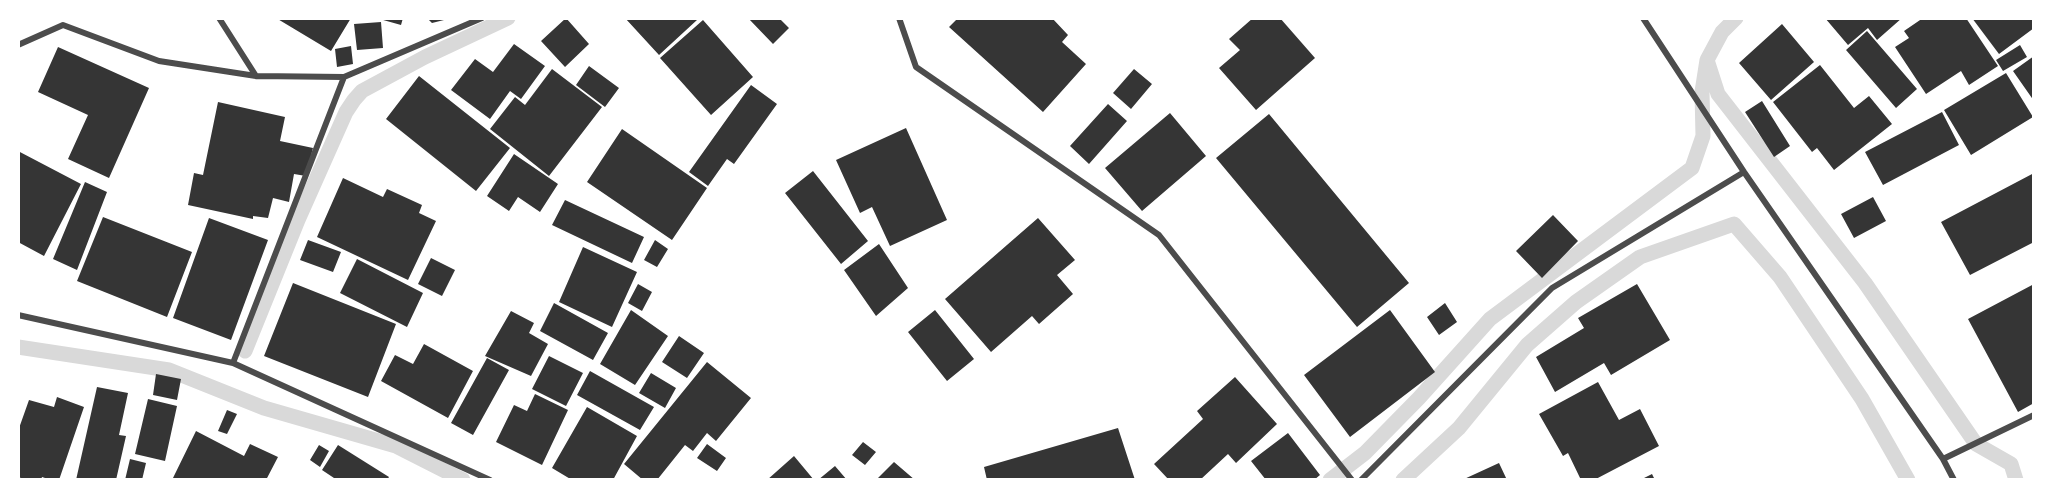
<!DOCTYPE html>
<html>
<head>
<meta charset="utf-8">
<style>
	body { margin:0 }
	#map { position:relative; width:2052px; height:498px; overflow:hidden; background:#fff; font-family:"Asap Condensed",sans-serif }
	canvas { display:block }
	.frame { position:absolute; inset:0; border:20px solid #fff; pointer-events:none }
</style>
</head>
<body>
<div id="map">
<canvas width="2052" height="498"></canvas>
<div class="frame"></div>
</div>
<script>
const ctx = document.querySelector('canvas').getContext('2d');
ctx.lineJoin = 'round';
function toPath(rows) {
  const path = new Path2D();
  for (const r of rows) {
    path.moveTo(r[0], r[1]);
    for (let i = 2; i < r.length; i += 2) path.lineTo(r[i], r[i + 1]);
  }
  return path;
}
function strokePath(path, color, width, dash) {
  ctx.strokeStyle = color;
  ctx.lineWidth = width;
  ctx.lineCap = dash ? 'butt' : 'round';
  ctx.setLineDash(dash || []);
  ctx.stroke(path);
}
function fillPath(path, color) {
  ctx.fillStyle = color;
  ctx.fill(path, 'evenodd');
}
const stream = toPath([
	[1736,18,1722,32,1707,60,1718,94,1865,283,1976,444,2011,464,2016,480],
	[18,347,169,370,264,408,396,446,463,480],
	[245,351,298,220,346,112,354,100,362,91,425,57,508,18],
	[1330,480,1365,453,1419,398,1490,319,1692,168,1703,136,1702,92,1707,60],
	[1403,480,1459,428,1527,345,1576,302,1640,257,1734,224,1780,277,1862,399,1908,480]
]);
const building = toPath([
	[276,18,351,18,331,51],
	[376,18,403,18,401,25],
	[427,18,448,18,448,19,432,23],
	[566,18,589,44,565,67,541,41],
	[625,18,695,18,697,20,659,55],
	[748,18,779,18,789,28,773,44],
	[958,18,1052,18,1068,35,1062,42,1086,64,1043,112,949,27],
	[1253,18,1280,18,1315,58,1256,110,1219,68,1240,50,1229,39],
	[1825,18,1902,18,1877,40,1868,28,1848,45],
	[1923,18,1966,18,1998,66,1969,85,1961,71,1926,94,1895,47,1909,38,1904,31],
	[1972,18,2034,18,2034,28,1999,54],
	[703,20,753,77,711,115,660,58],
	[381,22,383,48,357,50,354,24],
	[1782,24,1814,62,1771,100,1739,63],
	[1867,31,1917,89,1896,108,1846,50],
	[514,44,545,66,521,99,510,91,490,119,451,90,475,59,493,72],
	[2020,45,2027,57,2003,71,1996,60],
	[351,46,353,64,337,67,335,49],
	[58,47,149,88,109,178,68,159,88,115,38,92],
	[2034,56,2034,101,2013,71],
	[1820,65,1854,108,1869,96,1892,124,1834,170,1817,148,1812,152,1773,102],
	[589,66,619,88,605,107,576,85],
	[552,69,602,107,549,176,490,129,515,97,525,105],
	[1134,69,1152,84,1131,109,1113,93],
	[2006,73,2033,117,1971,155,1944,110],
	[419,76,510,148,476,191,386,119],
	[751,85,777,104,734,164,727,159,708,186,689,172],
	[1762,101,1790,146,1774,157,1745,112],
	[218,102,285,117,280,141,313,148,306,176,294,174,289,202,273,198,268,218,253,216,253,219,188,205,194,173,203,175],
	[1108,104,1127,121,1089,164,1070,146],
	[1942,112,1959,145,1883,185,1865,152],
	[1170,113,1206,156,1142,211,1105,168],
	[1269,114,1409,283,1357,327,1216,158],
	[906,128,947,220,890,246,872,207,860,213,836,160],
	[622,129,707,188,672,240,587,182],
	[18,151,81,184,44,256,18,242],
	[514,154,558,184,540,212,518,197,509,211,487,196],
	[813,171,868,241,841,264,785,193],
	[2034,173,2034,242,1970,275,1941,222],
	[343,178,383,197,387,189,422,205,419,213,436,221,408,280,317,237],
	[85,182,107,192,77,270,53,259],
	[1873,197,1886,221,1854,238,1841,214],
	[565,200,644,237,632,263,552,225],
	[1553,215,1578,241,1542,278,1516,251],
	[103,217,192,252,167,317,77,281],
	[209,218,268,240,231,340,173,318],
	[1038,218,1075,260,1057,275,1073,294,1039,324,1032,316,991,352,945,299],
	[308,240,341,252,333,272,300,260],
	[655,240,668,249,657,267,644,260],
	[879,244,908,288,876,316,844,270],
	[583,247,637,272,612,327,559,302],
	[431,258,455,270,442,296,418,284],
	[357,259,423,293,407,327,340,293],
	[293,283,396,324,368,397,264,356],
	[638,284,652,292,642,311,628,303],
	[1637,284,1670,340,1611,375,1604,363,1555,392,1536,357,1584,328,1578,318],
	[2034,284,2034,403,2018,412,1968,319],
	[554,303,608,333,593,360,540,331],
	[1445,303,1457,322,1439,335,1427,317],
	[631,310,668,336,635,385,600,364],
	[935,310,974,359,947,381,908,332],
	[1390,310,1435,372,1350,437,1304,375],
	[511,311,534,323,529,333,548,344,531,376,485,356],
	[679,336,704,353,687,378,662,362],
	[424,344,473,371,448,418,381,381,395,355,413,364],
	[549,356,583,373,566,406,532,389],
	[487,358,509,370,473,435,451,423],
	[707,362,751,398,716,441,707,433,693,451,685,445,657,480,643,480,624,464],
	[590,371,654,407,640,430,577,395],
	[651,373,676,388,665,408,639,393],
	[156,374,181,379,177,400,153,395],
	[1235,377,1277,424,1236,463,1228,454,1200,480,1169,480,1154,464,1203,419,1197,411],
	[1598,382,1619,420,1640,409,1659,446,1594,480,1581,480,1568,453,1563,456,1539,414],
	[97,387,128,393,119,435,126,436,116,480,76,480],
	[535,394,568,410,542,465,496,442,514,405,527,411],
	[57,397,84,407,59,480,51,480,42,477,41,480,27,480,18,477,18,431,29,400,54,407],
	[148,399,177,406,165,461,135,454],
	[587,407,637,436,613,480,572,480,552,468],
	[227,410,237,414,227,434,218,431],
	[1118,428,1135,480,987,480,984,467],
	[196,431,244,456,250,444,278,457,266,480,172,480],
	[1288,433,1320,475,1314,480,1266,480,1251,461],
	[863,442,876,452,865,465,852,455],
	[707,444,726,458,717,471,697,458],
	[319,445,329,451,320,467,310,460],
	[338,445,389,477,387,480,337,480,322,470],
	[794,456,814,480,767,480],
	[130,459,146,463,142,480,125,480],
	[894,462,915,480,876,480],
	[1499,463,1507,480,1462,480],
	[835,466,847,480,818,480],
	[1652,474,1655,480,1640,480]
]);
const minor = toPath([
	[219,18,256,76],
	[899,18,916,67,1159,235,1352,480],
	[1643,18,1744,172,1943,459,1954,480],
	[18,45,63,25,159,61,256,76,344,77,482,18],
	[18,315,233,363,490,480],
	[233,363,344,77],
	[1943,459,2034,415],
	[1361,480,1552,288,1744,172]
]);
strokePath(stream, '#d9d9d9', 15);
fillPath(building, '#353535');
strokePath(minor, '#4c4c4c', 6);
</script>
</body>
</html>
